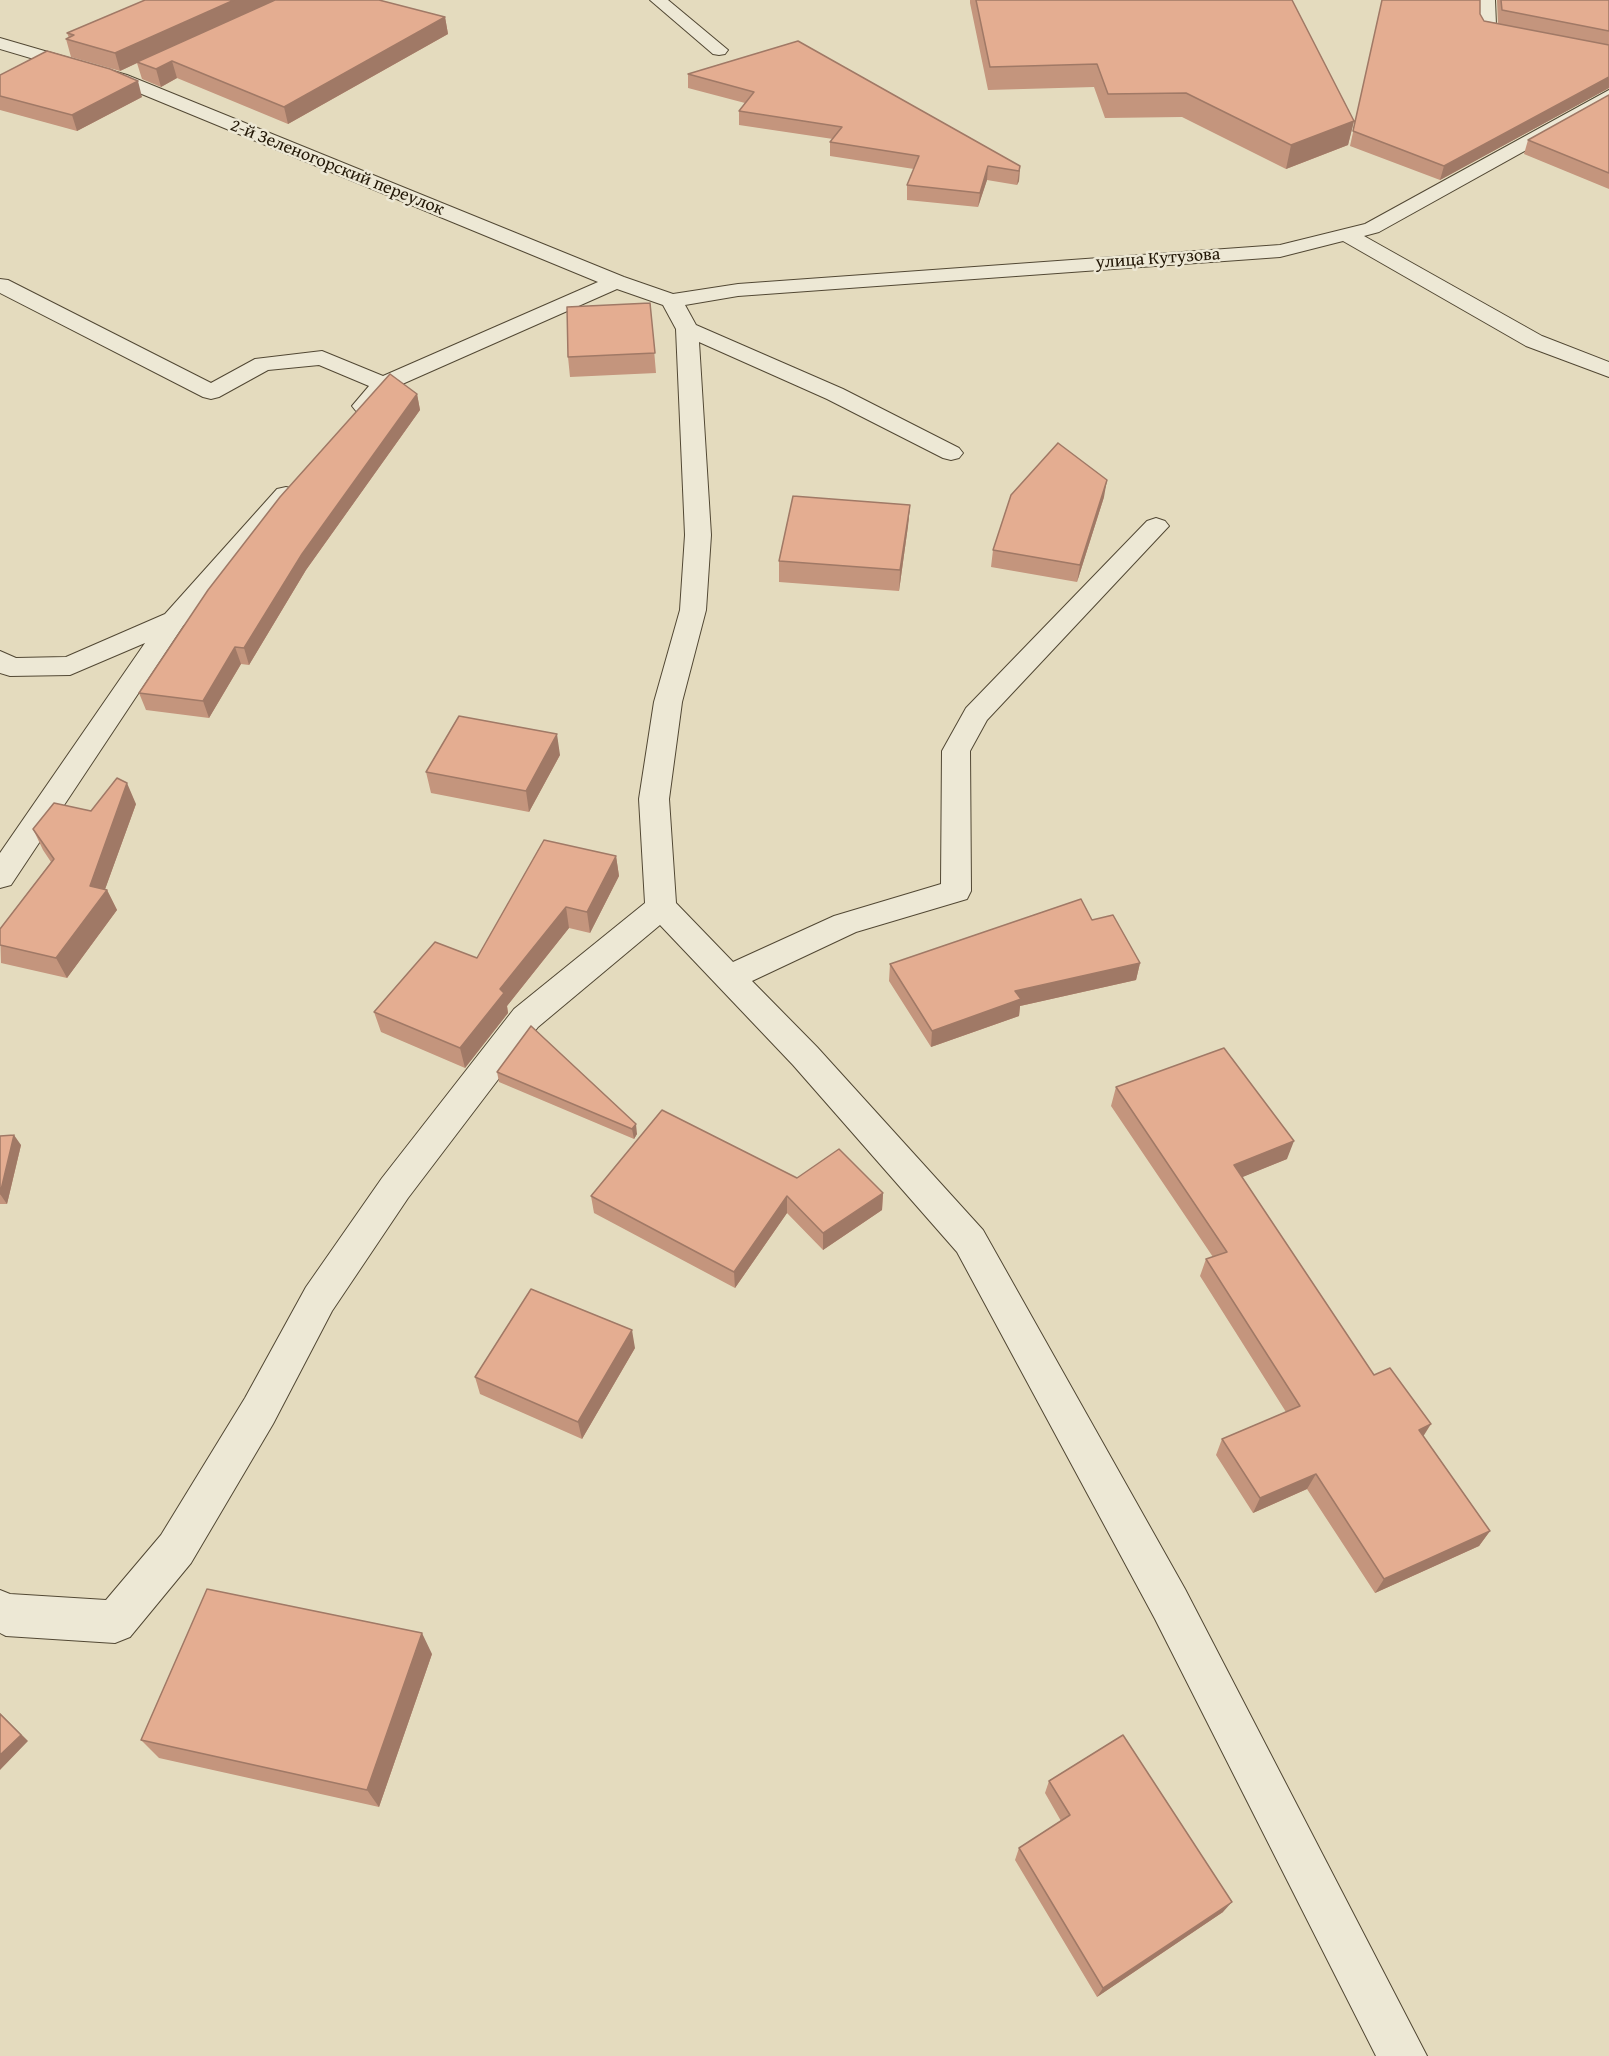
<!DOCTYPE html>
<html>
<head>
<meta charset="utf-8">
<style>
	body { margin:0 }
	canvas { display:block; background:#e4dbbe }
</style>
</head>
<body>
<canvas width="1609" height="2056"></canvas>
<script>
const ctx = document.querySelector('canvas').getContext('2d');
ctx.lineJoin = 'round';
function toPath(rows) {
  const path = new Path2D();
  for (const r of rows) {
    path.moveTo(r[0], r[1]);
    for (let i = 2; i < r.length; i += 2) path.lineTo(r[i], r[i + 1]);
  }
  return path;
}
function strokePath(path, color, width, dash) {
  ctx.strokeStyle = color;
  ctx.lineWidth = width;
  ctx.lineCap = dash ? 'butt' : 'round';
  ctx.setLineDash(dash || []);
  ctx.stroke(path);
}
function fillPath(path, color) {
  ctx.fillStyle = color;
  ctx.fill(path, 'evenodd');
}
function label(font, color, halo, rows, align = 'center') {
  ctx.font = font + ' "Gentium Book Plus",serif';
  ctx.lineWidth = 5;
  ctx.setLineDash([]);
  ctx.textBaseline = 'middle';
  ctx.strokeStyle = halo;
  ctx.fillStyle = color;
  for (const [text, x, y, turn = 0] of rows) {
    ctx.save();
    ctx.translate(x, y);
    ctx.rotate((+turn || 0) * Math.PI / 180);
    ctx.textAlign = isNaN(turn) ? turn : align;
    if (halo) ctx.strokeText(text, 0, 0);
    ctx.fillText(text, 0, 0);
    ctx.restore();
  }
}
const minor = toPath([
	[650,0,668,0,728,50,725,54,719,55,713,54,650,0],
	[1479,0,1495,0,1496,25,1609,48,1609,58,1481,32,1478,28,1479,0],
	[0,38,127,75,624,277,673,294,738,284,1280,245,1365,224,1609,90,1609,104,1379,232,1364,236,1542,336,1609,362,1609,377,1526,346,1343,241,1280,257,738,296,685,305,696,325,843,389,959,448,963,453,959,458,951,460,943,458,827,399,699,342,711,535,706,610,682,702,669,799,676,903,733,962,834,916,941,884,942,751,966,708,1147,521,1156,518,1165,521,1169,526,987,720,970,751,971,891,967,899,856,932,752,981,817,1047,983,1230,1185,1589,1427,2056,1376,2056,1155,1619,957,1252,793,1065,660,925,538,1027,408,1198,332,1311,273,1424,191,1563,130,1637,115,1643,6,1636,0,1633,0,1590,10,1594,106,1600,161,1535,245,1398,306,1287,382,1178,514,1009,645,903,639,799,654,702,680,610,685,535,676,329,663,305,617,289,391,389,372,411,364,413,356,411,352,406,369,386,319,365,268,370,219,397,211,399,203,397,0,293,0,279,8,280,211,383,255,359,322,351,383,376,598,282,115,83,0,49,0,38],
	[286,487,295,489,298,494,295,499,183,626,11,885,0,888,0,853,145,643,70,675,10,676,0,673,0,651,16,658,66,657,165,614,277,489,286,487]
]);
const wall = toPath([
	[970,0,1292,0,1354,121,1348,145,1286,169,1182,117,1105,118,1094,87,988,90,970,3],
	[1382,0,1480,14,1484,21,1498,23,1497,0,1609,0,1609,88,1440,180,1350,146],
	[445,17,448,34,288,124,177,78,161,87,142,79,137,63,120,71,71,57,66,39,69,38,67,33],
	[798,41,1020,166,1019,181,1017,185,987,180,978,207,907,200,907,185,914,169,830,156,830,142,833,139,739,125,739,111,745,103,688,88,688,74],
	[0,75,142,97,77,131,0,110],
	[1609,95,1609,189,1524,154,1528,140],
	[650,303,656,373,570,377,568,357],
	[417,394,420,410,306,570,249,665,241,664,209,718,146,710,139,693],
	[1104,497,1077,582,991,567,993,550],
	[910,505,908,526,899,591,779,582,779,561],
	[560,755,529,812,431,793,426,772],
	[136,804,105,889,107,890,117,910,67,978,1,963,0,929,51,862,43,850,33,829,91,811],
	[616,856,619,876,590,933,569,928,507,1006,508,1013,465,1068,381,1032,374,1012,477,958],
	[1092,920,1140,963,1136,980,1020,1006,1019,1016,931,1047,889,981,890,964],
	[531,1026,637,1134,634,1139,499,1082,497,1072],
	[1116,1087,1287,1159,1242,1177,1374,1375,1423,1436,1490,1531,1479,1546,1375,1593,1307,1489,1253,1513,1216,1455,1222,1439,1286,1412,1200,1276,1206,1259,1213,1257,1111,1106],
	[0,1136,21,1145,7,1204,0,1204],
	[797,1178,883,1193,882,1210,823,1250,787,1213,735,1288,594,1213,591,1196],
	[635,1348,582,1439,480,1394,475,1377],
	[432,1654,379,1807,159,1758,141,1740],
	[1049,1781,1223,1912,1097,1997,1015,1860,1019,1848,1061,1821,1045,1793]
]);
const shadedWall = toPath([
	[234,0,276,0,137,62,137,63,120,71,115,53],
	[445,17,448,34,288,124,284,107],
	[172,61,177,78,161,87,156,69],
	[1609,77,1609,88,1440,180,1444,166],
	[138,81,142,97,77,131,72,115],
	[1354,121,1348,145,1286,169,1291,145],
	[988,166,987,180,978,207,980,193],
	[1020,166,1019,181,1017,185,1019,171],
	[417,394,420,410,306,570,249,665,244,648,302,554],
	[1107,480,1104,497,1077,582,1080,565],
	[910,505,908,526,899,591,900,570],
	[235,647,241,664,209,718,203,701],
	[557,734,560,755,529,812,526,791],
	[127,783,136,804,103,895,107,890,117,910,67,978,56,958,90,886],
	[616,856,619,876,590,933,587,912],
	[566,907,569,928,507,1006,508,1013,465,1068,460,1048,500,989],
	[1140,963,1136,980,1020,1006,1019,1016,931,1047,932,1031,1015,991],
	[636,1124,637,1134,634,1139,632,1129],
	[14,1135,21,1145,7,1204,0,1194],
	[1294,1141,1287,1159,1228,1183,1234,1165],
	[883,1193,882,1210,823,1250,823,1233],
	[787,1196,787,1213,735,1288,734,1272],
	[632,1330,635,1348,582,1439,578,1422],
	[1431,1424,1421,1440,1419,1430],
	[1316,1474,1307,1489,1253,1513,1260,1498],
	[1490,1531,1479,1546,1375,1593,1384,1579],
	[422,1633,432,1654,379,1807,367,1790],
	[0,1713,28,1741,0,1770],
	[1232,1902,1223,1912,1097,1997,1103,1988]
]);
const building = toPath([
	[145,0,234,0,115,53,66,39,74,35,67,33,145,0],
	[275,0,379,0,445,17,284,107,172,61,156,69,137,62,275,0],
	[976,0,1292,0,1354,121,1291,145,1186,93,1108,94,1097,64,990,67,976,0],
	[1382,0,1480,0,1480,14,1484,21,1609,45,1609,77,1444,166,1353,131,1382,0],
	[1501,0,1609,0,1609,31,1502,10,1501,0],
	[798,41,1020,166,1019,171,988,166,980,193,907,185,919,156,830,142,842,127,739,111,754,92,688,74,798,41],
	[47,51,110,69,138,81,72,115,0,96,0,75,47,51],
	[1609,95,1609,173,1528,140,1609,95],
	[650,303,655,353,568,357,567,307,650,303],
	[390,374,417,394,302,554,244,648,235,647,203,701,139,693,208,590,280,497,390,374],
	[1058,443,1107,480,1080,565,993,550,1011,495,1058,443],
	[793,496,910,505,900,570,779,561,793,496],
	[459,716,557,734,526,791,426,772,459,716],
	[117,778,127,783,90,886,107,890,56,958,0,945,0,929,54,859,33,829,54,803,91,811,117,778],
	[544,840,616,856,587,912,566,907,500,989,504,993,460,1048,374,1012,435,942,477,958,544,840],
	[1081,899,1092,920,1113,915,1140,963,1015,991,1021,999,932,1031,890,964,1081,899],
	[531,1026,636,1124,632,1129,497,1072,531,1026],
	[1224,1048,1294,1141,1234,1165,1374,1375,1390,1368,1431,1424,1419,1430,1490,1531,1384,1579,1316,1474,1260,1498,1222,1439,1300,1406,1206,1259,1227,1252,1116,1087,1224,1048],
	[662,1110,797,1178,839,1149,883,1193,823,1233,787,1196,734,1272,591,1196,662,1110],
	[14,1135,0,1194,0,1136,14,1135],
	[531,1289,632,1330,578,1422,475,1377,531,1289],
	[207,1589,422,1633,367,1790,141,1740,207,1589],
	[0,1714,21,1735,0,1755,0,1714],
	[1123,1735,1232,1902,1103,1988,1019,1848,1070,1815,1049,1781,1123,1735]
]);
const farStreetnames = [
	["2-й Зеленогорский переулок",337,168,22],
	["улица Кутузова",1158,259,-4]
];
strokePath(minor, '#524834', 2);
fillPath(minor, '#ede8d5');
fillPath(wall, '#c4957d');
fillPath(shadedWall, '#a07966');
fillPath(building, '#e4ad91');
strokePath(building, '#a07966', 1.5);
label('18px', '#221706', '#ede8d5', farStreetnames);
</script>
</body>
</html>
